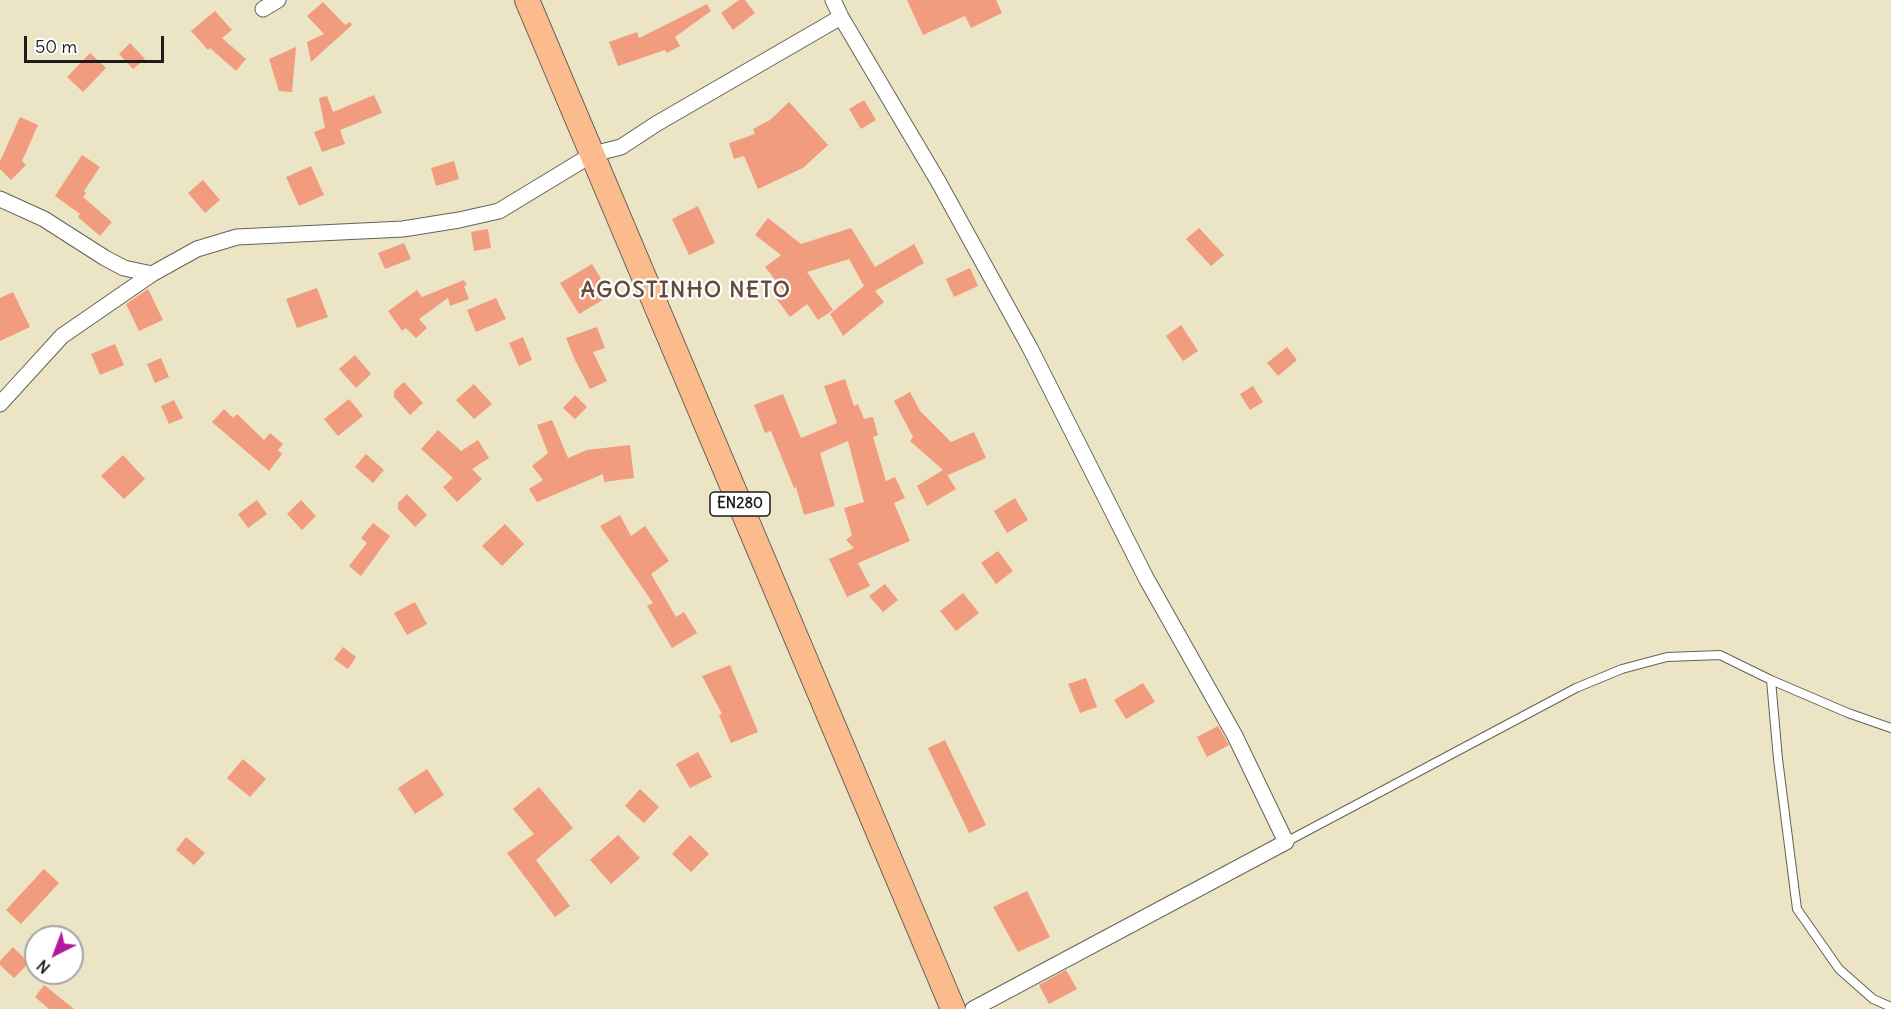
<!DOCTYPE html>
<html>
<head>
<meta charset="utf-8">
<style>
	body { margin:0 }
	#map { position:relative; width:1891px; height:1009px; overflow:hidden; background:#ebe5c5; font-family:Delius,sans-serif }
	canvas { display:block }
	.north { position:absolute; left:24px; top:925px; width:60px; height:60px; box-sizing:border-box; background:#fff; border:2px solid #a4a4a4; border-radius:50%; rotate:222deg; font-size:16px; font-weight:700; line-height:24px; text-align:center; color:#1c1c1c }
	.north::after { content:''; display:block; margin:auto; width:21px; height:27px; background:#b5179e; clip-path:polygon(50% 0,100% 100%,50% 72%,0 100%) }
	.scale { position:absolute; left:24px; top:36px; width:140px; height:27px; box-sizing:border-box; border:3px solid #1c1c1c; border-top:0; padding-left:8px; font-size:18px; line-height:21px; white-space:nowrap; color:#1c1c1c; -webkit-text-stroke:4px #fff; paint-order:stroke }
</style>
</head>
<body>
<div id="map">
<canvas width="1891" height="1009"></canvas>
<div class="north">N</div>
<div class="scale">50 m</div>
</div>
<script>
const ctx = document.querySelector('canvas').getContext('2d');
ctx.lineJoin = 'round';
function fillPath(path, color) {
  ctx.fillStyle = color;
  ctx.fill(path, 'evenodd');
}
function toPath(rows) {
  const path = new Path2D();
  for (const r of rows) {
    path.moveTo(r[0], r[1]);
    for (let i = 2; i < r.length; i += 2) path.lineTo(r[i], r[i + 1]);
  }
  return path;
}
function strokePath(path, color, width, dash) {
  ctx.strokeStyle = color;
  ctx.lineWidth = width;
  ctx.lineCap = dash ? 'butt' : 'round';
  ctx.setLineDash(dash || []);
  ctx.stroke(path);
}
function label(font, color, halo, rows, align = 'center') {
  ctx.font = font + ' Delius,sans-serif';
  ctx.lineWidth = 4.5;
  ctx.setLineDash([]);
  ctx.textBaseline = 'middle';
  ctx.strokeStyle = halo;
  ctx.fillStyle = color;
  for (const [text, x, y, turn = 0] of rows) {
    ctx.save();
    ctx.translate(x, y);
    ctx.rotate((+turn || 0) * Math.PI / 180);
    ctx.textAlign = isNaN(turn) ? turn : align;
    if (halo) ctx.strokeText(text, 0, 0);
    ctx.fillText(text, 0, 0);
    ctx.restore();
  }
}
const building = toPath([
	[739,0,745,0,755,13,733,30,721,13],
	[907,0,996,0,1002,13,971,28,965,16,923,35],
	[323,2,345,25,350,22,352,25,311,62,307,42,324,34,307,16],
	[707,4,711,11,675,37,680,46,667,53,665,50,618,66,609,42,637,32,639,38],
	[215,11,232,30,222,38,246,59,236,71,210,48,208,50,191,31],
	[130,43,145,59,133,69,119,54],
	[296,47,292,92,279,91,269,59],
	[90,53,106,68,83,92,67,77],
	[374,95,382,113,340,130,345,144,322,152,314,132,325,128,319,98,327,96,333,112],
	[864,100,876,120,861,129,849,109],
	[789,102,828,145,803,168,758,189,744,156,734,159,729,143,755,134,753,129,770,120],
	[20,117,38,125,22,161,26,165,11,180,0,169,0,161],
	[82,155,100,167,84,191,86,193,83,197,112,222,100,236,78,217,80,214,55,196],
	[454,161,459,179,436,186,431,168],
	[311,166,324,195,299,206,286,177],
	[203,180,220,200,205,213,188,193],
	[698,206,715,243,689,255,672,219],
	[768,218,801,244,851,228,875,267,914,244,924,263,875,291,884,302,843,336,830,314,864,286,849,259,807,272,833,310,818,320,807,304,790,317,775,297,784,291,765,267,781,255,755,235],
	[1199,228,1224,255,1211,266,1186,239],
	[488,229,491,248,474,251,471,232],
	[404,243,411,259,385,269,378,253],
	[592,264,611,295,579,314,560,283],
	[970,268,978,286,954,297,946,279],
	[464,280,467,285,464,286,469,299,450,306,448,298,419,319,427,328,416,338,406,328,402,331,388,311,417,290,422,297],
	[317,288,328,317,297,328,286,299],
	[148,289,163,320,139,331,126,304],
	[13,292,30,327,0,341,0,298],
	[496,298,506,319,476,332,467,310],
	[1181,325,1198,351,1183,361,1166,336],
	[597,327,605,348,593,352,607,381,590,389,575,360,566,338],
	[523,337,532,360,519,366,509,343],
	[115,344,124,365,100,375,91,354],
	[1287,347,1297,360,1278,376,1267,363],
	[355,355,371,374,356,388,339,369],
	[161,358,169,377,155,383,147,364],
	[845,379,854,406,858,404,864,419,873,417,878,435,873,437,886,481,895,477,905,498,894,503,910,541,858,563,870,586,847,597,829,559,854,548,846,540,852,535,844,508,864,502,848,441,820,453,835,506,804,515,796,487,794,488,771,431,765,433,754,405,783,394,801,438,837,423,824,386],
	[404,382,423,403,410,415,394,397,394,391],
	[474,384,492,404,474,419,456,400],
	[1253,386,1263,402,1250,410,1240,394],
	[910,392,920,411,951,442,974,432,986,458,948,475,946,473,956,489,927,506,917,486,943,470,910,441,913,437,894,401],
	[575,395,587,407,575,419,563,408],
	[349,399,363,416,338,436,324,419],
	[174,400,183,418,169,424,161,406],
	[224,409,233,418,237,414,264,440,270,433,283,444,278,450,282,454,269,471,212,422],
	[552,420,568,458,587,450,630,445,634,478,604,482,603,474,537,502,529,489,543,480,532,466,548,453,537,425],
	[438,430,461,451,478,440,489,458,472,469,482,479,457,502,443,487,453,478,421,449],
	[366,454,384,470,373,483,355,467],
	[123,455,145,479,124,499,101,476],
	[407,494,427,515,415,527,398,509,398,503],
	[1015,498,1028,520,1007,533,994,511],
	[257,500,267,514,248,528,238,514],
	[301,500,316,516,302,530,287,514],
	[620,515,631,536,645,526,669,561,651,574,676,617,684,612,697,633,672,648,647,606,653,603,600,526],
	[373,523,390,536,361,576,349,566,367,543,361,538],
	[505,524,524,544,502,566,482,546],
	[998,551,1013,571,996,584,981,563],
	[885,584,898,600,883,612,869,596],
	[963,593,979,613,956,631,940,611],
	[415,602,427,624,407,635,394,613],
	[343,647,356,657,348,669,334,659],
	[730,665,758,732,731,743,719,715,722,714,702,676],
	[1086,678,1097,707,1080,713,1068,684],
	[1143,683,1155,702,1126,719,1114,700],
	[1218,726,1229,745,1207,757,1197,737],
	[945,740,986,825,969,833,928,748],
	[698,752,712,777,690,788,676,764],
	[243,759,266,779,250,797,227,778],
	[427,769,444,795,415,814,398,788],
	[539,787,573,828,536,860,570,906,555,917,507,853,534,834,513,809],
	[640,789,659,807,644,823,625,806],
	[618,835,640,858,611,884,590,860],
	[690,835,709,854,691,872,672,854],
	[186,837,205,853,194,865,176,850],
	[44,869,59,883,21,924,6,910],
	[1027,891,1050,937,1018,952,993,907],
	[13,947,29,963,14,978,0,965,0,961],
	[1066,970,1077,989,1049,1004,1039,985],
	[44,985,74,1009,49,1009,35,997]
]);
const lane = toPath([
	[1771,680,1848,713,1891,728],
	[1286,842,1576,688,1622,669,1667,657,1720,655,1771,680,1778,759,1797,909,1839,969,1873,999,1891,1007]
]);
const street = toPath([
	[833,0,841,17,938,181,1030,348,1146,578,1235,736,1286,842,973,1009],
	[263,9,278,0],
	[0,199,44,219,105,258,124,268,152,274],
	[0,404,62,336,152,274,197,249,237,237,403,229,459,220,499,211,593,154,621,147,656,124,841,17]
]);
const primary = toPath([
	[527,0,953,1009]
]);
const shields = [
	[740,504,60]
];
const shieldNames = [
	["EN280",740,504]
];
const districtNames = [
	["AGOSTINHO NETO",686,291]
];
fillPath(building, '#f19c7e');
strokePath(lane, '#646257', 10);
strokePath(street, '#646257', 17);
strokePath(primary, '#646257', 26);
strokePath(lane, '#fff', 8);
strokePath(street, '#fff', 15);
strokePath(primary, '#fbbb8d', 24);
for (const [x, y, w] of shields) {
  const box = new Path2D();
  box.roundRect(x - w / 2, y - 12, w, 24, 4.5);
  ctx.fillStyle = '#fff';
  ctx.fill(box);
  strokePath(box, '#1c1c1c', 1.5);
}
label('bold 15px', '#1c1c1c', null, shieldNames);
ctx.letterSpacing = '1.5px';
label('bold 22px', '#67493e', '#fff', districtNames);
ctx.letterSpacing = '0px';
</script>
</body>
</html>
